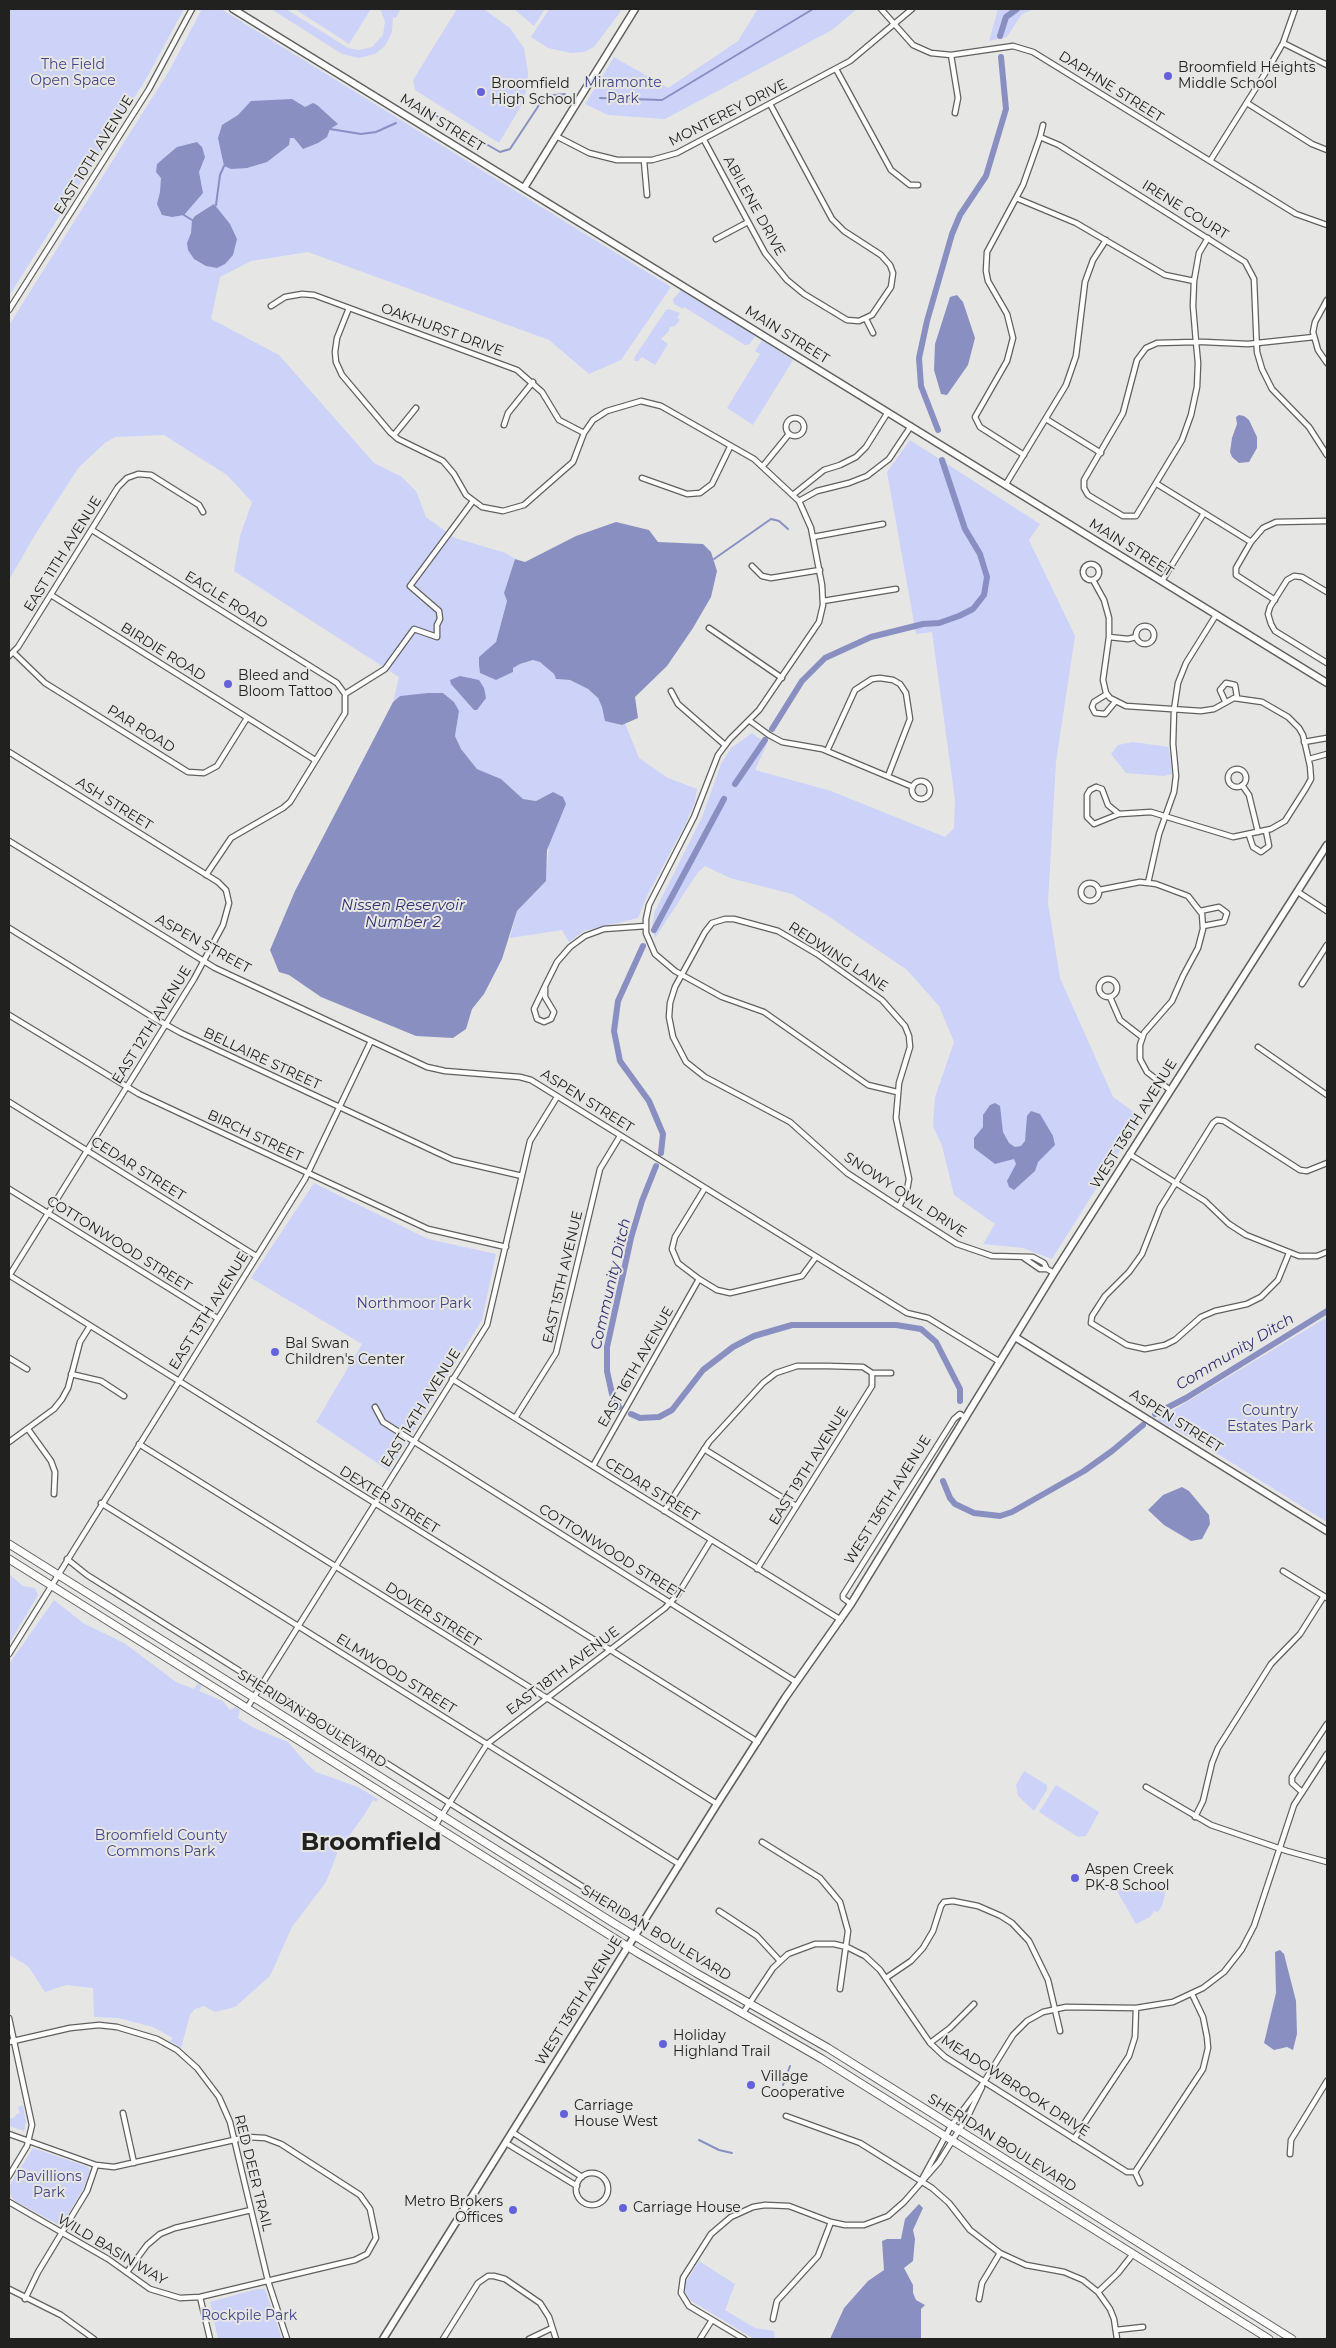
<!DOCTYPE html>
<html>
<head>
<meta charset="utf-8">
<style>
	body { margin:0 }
	#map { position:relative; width:1336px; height:2348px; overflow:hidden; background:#e6e7e4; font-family:Montserrat,sans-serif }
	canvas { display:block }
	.frame { position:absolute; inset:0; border:10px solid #212120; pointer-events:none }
</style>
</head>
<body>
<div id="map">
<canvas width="1336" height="2348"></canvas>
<div class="frame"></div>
</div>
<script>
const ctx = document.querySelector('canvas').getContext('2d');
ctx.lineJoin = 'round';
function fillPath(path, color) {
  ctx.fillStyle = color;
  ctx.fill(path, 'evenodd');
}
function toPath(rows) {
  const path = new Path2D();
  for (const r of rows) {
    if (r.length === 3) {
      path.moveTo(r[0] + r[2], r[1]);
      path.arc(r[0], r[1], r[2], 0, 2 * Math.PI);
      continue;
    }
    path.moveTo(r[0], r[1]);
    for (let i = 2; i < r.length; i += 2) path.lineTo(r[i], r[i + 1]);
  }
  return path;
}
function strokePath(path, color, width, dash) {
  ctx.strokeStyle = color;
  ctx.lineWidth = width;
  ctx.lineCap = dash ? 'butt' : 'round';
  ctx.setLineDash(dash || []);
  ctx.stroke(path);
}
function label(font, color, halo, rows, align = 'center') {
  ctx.font = font + ' Montserrat,sans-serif';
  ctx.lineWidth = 4;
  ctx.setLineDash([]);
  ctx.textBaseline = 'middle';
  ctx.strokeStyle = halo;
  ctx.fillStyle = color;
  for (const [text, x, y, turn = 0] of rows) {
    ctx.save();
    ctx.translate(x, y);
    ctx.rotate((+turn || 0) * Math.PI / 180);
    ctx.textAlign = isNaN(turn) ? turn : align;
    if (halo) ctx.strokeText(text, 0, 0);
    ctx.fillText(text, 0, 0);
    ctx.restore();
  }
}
const green = toPath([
	[9,9,184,9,146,79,9,296],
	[202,9,221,9,671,287,621,360,589,374,549,340,308,252,251,261,220,277,211,319,279,355,374,463,402,477,416,491,426,517,455,538,506,553,515,559,504,593,507,601,496,642,490,648,480,673,496,680,513,672,513,668,520,664,533,660,540,662,554,674,556,679,570,680,588,689,598,698,602,707,622,725,625,723,639,758,668,778,697,789,695,802,686,823,647,896,638,918,584,931,569,942,562,930,510,938,517,911,546,881,553,792,536,801,523,799,501,779,477,769,461,749,455,736,459,711,454,702,443,693,400,696,393,702,399,677,234,571,240,536,252,502,227,475,164,435,115,437,105,443,79,467,36,533,9,580,9,325,169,71],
	[271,9,286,9,348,48,358,50,372,47,383,35,385,21,380,9,400,10,396,18,393,17,392,32,385,46,375,54,359,58,342,54],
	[295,9,371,9,349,44],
	[457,9,485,10,510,28,524,48,528,72,528,86,521,106,499,143,415,90,413,80],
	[514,9,545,9,534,26],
	[549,9,618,9,621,11,594,47,584,52,571,53,548,48,531,37],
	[762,9,857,9,832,30,665,119,608,115,585,104,614,57,668,88,738,41,757,10],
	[998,9,1034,9,1022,14,1007,37,989,41],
	[681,290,755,336,750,344,745,345,684,307,683,309,674,304,673,299],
	[669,309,680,313,677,318,680,320,675,326,670,327,668,332,661,339,668,344,655,365,642,357,638,361,635,361,634,358,666,310],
	[762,340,793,360,753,425,727,408,760,354,755,351],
	[910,440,1040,524,1029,540,1075,636,1056,762,1048,903,1060,978,1113,1097,1141,1117,1052,1259,1023,1248,983,1244,995,1224,954,1195,942,1146,933,1126,935,1097,954,1042,939,1006,907,970,828,916,792,894,730,878,705,866,698,872,655,938,652,925,655,911,702,817,721,764,731,748,752,733,767,744,755,770,831,791,945,837,954,828,955,800,932,632,916,634,887,472],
	[1133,742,1169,747,1172,774,1164,776,1126,773,1111,754,1118,745],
	[314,1183,428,1239,496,1254,482,1320,389,1471,316,1422,362,1344,251,1278],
	[1327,1317,1327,1522,1195,1440,1157,1420],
	[9,1574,23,1586,35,1588,38,1595,9,1644],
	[54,1600,83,1623,124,1643,176,1682,194,1689,198,1683,202,1686,199,1691,223,1701,230,1710,235,1707,240,1710,238,1718,254,1728,288,1742,307,1764,316,1772,358,1787,378,1799,376,1802,373,1800,363,1817,338,1851,326,1882,292,1927,270,1976,235,2007,215,2012,204,2006,195,2009,190,2015,181,2048,170,2041,173,2038,153,2027,118,2018,94,2017,93,1988,66,1985,45,1992,28,1966,9,1955,9,1664],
	[1024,1771,1047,1785,1047,1790,1034,1811,1018,1796,1016,1785],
	[1056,1785,1099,1812,1086,1836,1078,1837,1039,1812],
	[1163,1881,1165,1894,1162,1906,1158,1912,1154,1911,1150,1917,1136,1924,1117,1891,1127,1886,1134,1891,1144,1891],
	[23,2105,26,2121,24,2131,9,2126,9,2119,15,2117,16,2114,20,2113,18,2107],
	[33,2148,88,2167,90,2171,83,2189,61,2226,15,2201,11,2196,9,2189,11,2183],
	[699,2261,735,2284,725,2310,755,2328,774,2331,775,2339,754,2339,690,2300,685,2292,684,2285],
	[257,2289,265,2289,282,2339,218,2339,210,2302]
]);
const water = toPath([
	[292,99,305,107,313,103,317,105,338,124,330,129,327,137,318,143,303,149,294,138,290,138,289,145,267,162,247,168,231,169,224,166,218,138,222,125,238,115,251,101],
	[197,142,202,147,205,157,199,172,203,193,184,215,172,217,162,215,157,204,160,192,161,178,156,172,157,164,177,147],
	[214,204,230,224,237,239,233,255,225,264,217,268,206,266,194,259,188,250,187,243,191,233,192,220,195,216],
	[957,295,963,302,975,338,968,365,947,395,941,394,934,370,935,344,950,297],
	[1239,415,1244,416,1249,420,1257,437,1257,448,1249,462,1239,463,1232,457,1230,452,1232,438,1237,424,1236,417],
	[616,522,649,530,658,542,703,544,711,552,717,571,711,597,693,628,667,666,635,697,638,718,622,725,605,721,602,707,598,698,588,689,570,680,556,679,554,674,540,662,533,660,520,664,513,668,513,672,496,680,480,673,479,665,479,657,496,642,507,601,504,593,515,559,525,562,576,536],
	[460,676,479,680,484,688,486,698,477,710,474,710,451,684,450,680],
	[428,693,443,693,454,702,459,711,455,736,461,749,477,769,501,779,523,799,536,801,553,792,563,797,566,804,547,850,546,881,517,911,502,959,484,994,472,1009,466,1029,453,1038,416,1036,321,997,289,975,279,972,270,950,295,891,393,702,400,696],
	[995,1103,1000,1106,1003,1132,1009,1143,1015,1147,1021,1146,1025,1141,1027,1116,1031,1111,1040,1114,1053,1136,1055,1145,1038,1162,1035,1171,1014,1190,1009,1187,1007,1181,1016,1164,1014,1159,995,1164,974,1148,974,1138,983,1127,983,1115,990,1105],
	[1182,1487,1189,1491,1209,1515,1210,1524,1202,1539,1191,1541,1164,1525,1148,1510,1163,1495],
	[1280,1950,1284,1954,1296,2001,1297,2034,1293,2050,1287,2047,1274,2050,1264,2043,1276,1993,1275,1952],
	[919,2204,923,2208,913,2230,915,2239,913,2261,904,2268,913,2285,913,2293,916,2300,925,2305,921,2309,921,2339,830,2339,844,2308,868,2281,884,2270,882,2241,887,2239,901,2239,905,2219]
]);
const stream = toPath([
	[600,98,662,100,813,9],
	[412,102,500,152,510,149,545,96,565,94],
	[330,129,361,134,376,132,396,123],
	[216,205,220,175,224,166],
	[184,215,192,220],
	[714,559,771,519,779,521,788,529],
	[783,2085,790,2066],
	[699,2140,719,2150,732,2153]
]);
const canal = toPath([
	[1000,36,1006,17,1017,9],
	[938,430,921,386,919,358,927,321,952,234,960,215,986,176,1006,109,1001,57],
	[772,729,802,681,825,658,871,637,923,624,939,623,959,616,973,609,984,595,987,577,980,554,965,529,942,460],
	[735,784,765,740],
	[654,930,724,799],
	[643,946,618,1001,614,1031,620,1061,649,1101,663,1134,661,1153],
	[619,1407,612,1394,607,1371,607,1347,631,1238,642,1201,656,1166],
	[631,1414,640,1418,659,1417,672,1410,703,1370,733,1347,754,1336,792,1325,896,1325,921,1329,936,1342,960,1389,960,1401],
	[1155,1414,1186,1398,1327,1311],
	[943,1481,950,1498,955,1504,974,1513,1000,1516,1012,1512,1084,1471,1112,1451,1143,1425]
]);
const street = toPath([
	[881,9,913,45,931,53,951,55,1013,46,1033,52,1296,214,1327,225],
	[1283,43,1327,65],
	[951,55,958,98,955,113],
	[836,69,891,170,910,185,918,185],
	[1247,103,1312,144,1327,150],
	[556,136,589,153,617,160,652,160,677,153,850,61,912,9],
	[1040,137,1059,145,1245,262,1254,279,1257,352,1262,369,1272,389,1309,427,1327,455],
	[704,140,765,253,787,280,804,294,847,320,859,321,872,315,891,287,893,273,890,265,881,255,844,231,832,219,770,104],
	[644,161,647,195],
	[1210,161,1271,64,1283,43,1295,9],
	[1016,198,1076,223,1165,275,1194,281],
	[1208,238,1199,253,1194,281,1193,306,1196,342,1198,363,1197,387,1191,415,1182,440,1136,516,1123,516,1088,495,1084,488,1084,480,1123,413,1137,360,1146,348,1157,343,1196,342,1204,342,1248,344,1314,337],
	[716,239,748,222],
	[1327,300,1315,322,1313,332,1318,350,1327,363],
	[271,306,285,297,302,294,314,295,517,370,542,392,559,420,584,433],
	[349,308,337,338,335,352,336,362,342,375,390,432,398,439,443,461,454,474,466,495,482,507,503,511,524,505,573,462,584,433,593,420,607,411,641,401,661,406,754,459,799,501,811,528,822,585,823,605,819,622,759,710,730,739,718,755,694,817,649,905,646,919,646,933,655,954,675,971,722,997,764,1012,868,1085,897,1092],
	[9,310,149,89,192,9],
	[866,319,873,333],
	[795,427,9],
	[1046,419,1101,453],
	[504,425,508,413,533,382],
	[394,435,416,408],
	[1024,455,980,427,975,417,1007,361,1013,338,1007,314,988,281,986,271,987,252,1023,185,1040,137,1043,125],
	[763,466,789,434],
	[642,478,687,494,700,493,712,484,730,447],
	[1006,484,1066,385,1076,356,1085,282,1093,260,1106,240],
	[1157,484,1251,542],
	[794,494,824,470,840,465,856,457,866,447,888,412],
	[799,501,817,491,849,483,867,476,889,459,911,426],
	[92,530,337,683,345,694],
	[813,537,883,524],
	[1091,572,8],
	[752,566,762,576,771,578,820,570],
	[1093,580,1104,600,1109,618,1109,637,1103,680,1106,693,1110,698,1126,706,1201,711,1214,709,1234,698,1262,702,1288,717,1299,728,1303,735,1310,766,1311,779,1306,788,1285,821,1271,829,1233,837,1151,812,1119,814],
	[1162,581,1204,513],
	[1327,592,1302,577,1294,576,1287,580,1270,607,1268,614,1271,624,1275,631,1327,663],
	[51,595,315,760],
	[1275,600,1236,575,1236,568,1251,542,1263,528,1276,522,1327,521],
	[823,601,896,589],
	[1145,635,9],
	[709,628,782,678],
	[1109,637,1128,639,1136,637],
	[13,652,45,683,188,772,204,773,217,766,247,718],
	[9,656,18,647,118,487,127,478,138,474,151,475,199,505,203,512],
	[671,691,678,704,725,745],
	[1107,694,1094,702,1092,707,1095,713,1105,714,1115,702],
	[1225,701,1220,690,1226,683,1235,685,1237,697],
	[750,721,769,735,782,742,822,749,913,787],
	[1304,742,1327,738],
	[827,751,855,690,872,679,880,678,893,680,900,684,906,693,910,719,888,776],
	[9,752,218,882,226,890,229,903,223,925,194,979,9,1276],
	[1309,759,1327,754],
	[1237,778,9],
	[921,790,9],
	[1242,785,1249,795,1258,832],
	[1096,787,1102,789,1108,805,1119,814,1094,824,1087,817,1087,795,1090,790,1096,787],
	[1249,835,1253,847,1261,852,1269,846,1266,831],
	[9,841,215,968,427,1067,445,1071,520,1077,531,1080,899,1308,907,1313,928,1318,1000,1362],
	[206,875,231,838,283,808,290,802,345,713,345,694,385,669,414,629,437,637,437,625,440,619,439,611,410,586,473,501],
	[1148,883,1159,834,1174,792,1176,776,1173,744,1174,710,1178,683,1186,663,1216,615],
	[1090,892,9],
	[1099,890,1140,882,1156,884,1188,896,1202,914,1203,929,1198,948,1183,976,1172,1001,1144,1033,1140,1045,1140,1059,1147,1072,1170,1090],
	[1298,892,1327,911],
	[1200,911,1219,907,1227,913,1224,922,1203,926],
	[9,928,154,1018,181,1033,453,1160,522,1176],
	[1108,988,9],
	[1302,984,1327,945],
	[545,987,545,997,554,1012,551,1019,544,1022,537,1019,534,1009,546,984,557,962,570,947,585,936,604,929,646,926],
	[1110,997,1120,1020,1142,1037],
	[9,1015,139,1094,428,1229,506,1247],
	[1258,1047,1327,1095],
	[9,1102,256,1256],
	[1129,1154,1205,1201,1229,1224,1246,1235,1299,1256,1317,1256,1327,1252],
	[705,1188,675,1237,672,1249,678,1263,699,1279,717,1290,730,1293,802,1276,816,1257],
	[9,1189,217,1318],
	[899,1207,907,1190,909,1179,896,1118,899,1083,910,1047,909,1036,905,1026,882,1000,817,954,778,931,734,919,725,919,712,923,705,932,675,987,670,1003,669,1017,673,1037,686,1062,705,1077,790,1122,847,1173,899,1207,957,1244,992,1256,1033,1257,1044,1263,1047,1269],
	[1289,1253,1278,1280,1261,1297,1247,1304,1215,1311,1201,1317,1175,1340,1165,1345,1145,1349,1127,1345,1091,1323,1092,1316,1105,1296,1129,1272,1142,1254,1160,1208,1213,1123,1217,1120,1224,1121,1300,1170,1307,1171,1327,1163],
	[1024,1258,1040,1269,1047,1269,1054,1273],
	[9,1275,758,1742],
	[9,1358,27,1369],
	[872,1373,891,1373],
	[71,1374,101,1381,124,1396],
	[452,1379,841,1620],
	[375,1407,383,1422,796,1682],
	[515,1418,556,1353,600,1169,620,1136],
	[28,1429,51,1461,55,1472,54,1494],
	[9,1442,54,1409,62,1399,68,1388,80,1342,90,1326],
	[139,1444,717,1804],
	[704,1449,796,1506],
	[593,1466,699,1279],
	[101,1503,679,1864],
	[664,1511,709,1442,763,1383,776,1373,797,1366,828,1366,863,1367,872,1373],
	[67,1559,87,1575,623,1912,623,1915],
	[757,1569,872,1386,872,1373],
	[1283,1571,1327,1598],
	[851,1604,843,1598,843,1595,954,1419,960,1414,966,1418],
	[9,1654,305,1179,371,1041],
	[247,1708,487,1325,530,1141,557,1097],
	[1146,1787,1211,1825,1287,1851,1327,1862],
	[1302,1792,1292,1783,1292,1777,1327,1724],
	[1195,1817,1203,1801,1212,1763,1218,1748,1271,1664,1300,1634,1324,1596],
	[435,1826,487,1744,665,1608,678,1594,711,1540],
	[762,1842,820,1878,840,1902,848,1931,840,1989],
	[719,1911,757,1936,780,1961],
	[886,1978,911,1961,923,1948,933,1931,941,1906,944,1902,953,1901,978,1906,1001,1916,1012,1923,1029,1941,1048,1980,1060,2031],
	[743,2013,773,1968,788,1954,815,1944,834,1944,847,1947,865,1956,880,1970,930,2043,945,2057,1127,2172,1135,2172],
	[9,2018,32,2125,27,2146,9,2176],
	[9,2042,70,2028,99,2025,117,2027,157,2039,177,2050,197,2068,219,2097,230,2122,268,2281,287,2339],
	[930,2043,950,2028,974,2004],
	[123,2113,134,2163],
	[786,2116,860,2143,932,2188,949,2203,970,2230,1000,2253,1026,2265,1064,2272,1083,2280,1098,2292,1110,2309,1114,2319,1117,2339],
	[512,2132,582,2177],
	[9,2134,96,2165,114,2167,247,2137,265,2138,281,2144,360,2195,370,2209,376,2238,367,2254,355,2260,200,2297,180,2298,150,2289,108,2259,9,2202],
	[1074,2139,1129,2056,1135,2037,1136,2008],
	[506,2143,577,2186],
	[1290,2154,1291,2140,1327,2081],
	[1135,2172,1203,2069,1208,2048,1207,2037,1203,2017,1192,1994],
	[1135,2172,1140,2183],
	[592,2189,16],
	[921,2181,951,2126,984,2082,1013,2035,1027,2021,1043,2012,1066,2007,1136,2008,1173,2002,1203,1988,1224,1972,1242,1949,1254,1926,1294,1805,1327,1754],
	[127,2272,147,2245,160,2234,175,2228,251,2210],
	[9,2289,61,2315,94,2339],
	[1098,2292,1118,2273,1133,2254],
	[200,2297,210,2339],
	[25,2299,38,2272,87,2191,96,2165],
	[979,2299,982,2283,1000,2253],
	[773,2319,777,2301,818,2256,831,2222],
	[1116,2330,1143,2327],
	[443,2339,478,2283,488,2276,494,2276,505,2279,540,2303,549,2317,556,2339],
	[529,2339,552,2328],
	[700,2339,712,2320],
	[744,2339,689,2306,681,2293,683,2278,711,2234,731,2217,753,2207,765,2205,789,2206,831,2222,845,2225,864,2225,888,2216,904,2202,939,2162,969,2114,982,2087]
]);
const secondary = toPath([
	[233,9,1327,683],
	[524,188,635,9],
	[1015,1337,1327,1531],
	[383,2339,717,1804,785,1698,851,1604,1054,1273,1327,845]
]);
const primary = toPath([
	[9,1544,615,1924,696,1973,828,2048,1292,2339],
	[9,1559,638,1953,822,2059,1269,2339]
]);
const markers = [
	[1168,76,5,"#6561da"],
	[481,92,5,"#6561da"],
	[228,684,5,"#6561da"],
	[275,1352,5,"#6561da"],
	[1075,1878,5,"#6561da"],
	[663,2044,5,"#6561da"],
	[751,2085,5,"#6561da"],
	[564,2114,5,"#6561da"],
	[623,2208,5,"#6561da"],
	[513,2210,5,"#6561da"]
];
const parkNames = [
	["The Field",73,65],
	["Open Space",73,81],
	["Miramonte",623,83],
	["Park",623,99],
	["Northmoor Park",414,1304],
	["Country",1270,1411],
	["Estates Park",1270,1427],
	["Broomfield County",161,1836],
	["Commons Park",161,1852],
	["Pavillions",49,2177],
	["Park",49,2193],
	["Rockpile Park",249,2316]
];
const poiNames = [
	["Broomfield Heights",1178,68],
	["Middle School",1178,84],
	["Broomfield",491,84],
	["High School",491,100],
	["Bleed and",238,676],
	["Bloom Tattoo",238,692],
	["Bal Swan",285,1344],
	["Children's Center",285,1360],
	["Aspen Creek",1085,1870],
	["PK-8 School",1085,1886],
	["Holiday",673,2036],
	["Highland Trail",673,2052],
	["Village",761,2077],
	["Cooperative",761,2093],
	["Carriage",574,2106],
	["House West",574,2122],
	["Metro Brokers",503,2202,"right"],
	["Offices",503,2218,"right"],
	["Carriage House",633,2208]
];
const streetNames = [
	["DAPHNE STREET",1111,87,32],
	["MONTEREY DRIVE",728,113,-27],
	["MAIN STREET",442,123,32],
	["EAST 10TH AVENUE",94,155,-58],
	["ABILENE DRIVE",754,206,61],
	["IRENE COURT",1185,210,32],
	["OAKHURST DRIVE",442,330,20],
	["MAIN STREET",787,335,32],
	["MAIN STREET",1131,548,32],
	["EAST 11TH AVENUE",63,554,-58],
	["EAGLE ROAD",226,600,32],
	["BIRDIE ROAD",163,652,32],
	["PAR ROAD",141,729,32],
	["ASH STREET",114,804,32],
	["ASPEN STREET",203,944,29],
	["REDWING LANE",838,957,33],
	["EAST 12TH AVENUE",152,1025,-58],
	["BELLAIRE STREET",262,1059,25],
	["ASPEN STREET",587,1101,32],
	["WEST 136TH AVENUE",1134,1124,-58],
	["BIRCH STREET",255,1136,25],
	["CEDAR STREET",138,1169,32],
	["SNOWY OWL DRIVE",905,1195,33],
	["COTTONWOOD STREET",119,1244,32],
	["EAST 15TH AVENUE",563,1277,-77],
	["EAST 13TH AVENUE",209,1311,-58],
	["EAST 16TH AVENUE",636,1367,-60],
	["EAST 14TH AVENUE",421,1408,-58],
	["ASPEN STREET",1176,1421,32],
	["EAST 19TH AVENUE",809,1466,-58],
	["CEDAR STREET",652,1490,32],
	["DEXTER STREET",389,1500,32],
	["WEST 136TH AVENUE",888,1500,-58],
	["COTTONWOOD STREET",611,1552,32],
	["DOVER STREET",433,1615,32],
	["EAST 18TH AVENUE",563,1671,-37],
	["ELMWOOD STREET",396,1674,32],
	["SHERIDAN BOULEVARD",312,1719,32],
	["SHERIDAN BOULEVARD",656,1933,31],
	["WEST 136TH AVENUE",579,2001,-58],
	["MEADOWBROOK DRIVE",1015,2086,33],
	["SHERIDAN BOULEVARD",1002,2143,32],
	["RED DEER TRAIL",253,2173,76],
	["WILD BASIN WAY",112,2250,31]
];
const waterNames = [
	["Nissen Reservoir",403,906],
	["Number 2",403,923],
	["Community Ditch",611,1284,-77],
	["Community Ditch",1235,1352,-31]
];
const townNames = [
	["Broomfield",371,1843]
];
fillPath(green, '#cdd2f8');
fillPath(water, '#8a8fc2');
strokePath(stream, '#8a8fc2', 2);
strokePath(canal, '#8a8fc2', 6);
strokePath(street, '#60605e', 7);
strokePath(secondary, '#60605e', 9);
strokePath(primary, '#60605e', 9);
strokePath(street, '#fff', 4.5);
strokePath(secondary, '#fff', 6);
strokePath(primary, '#fff', 7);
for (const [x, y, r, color] of markers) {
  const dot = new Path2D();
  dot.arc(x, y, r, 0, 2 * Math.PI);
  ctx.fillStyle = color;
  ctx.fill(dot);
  strokePath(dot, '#e6e7e4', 2);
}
label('14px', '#434485', '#e6e7e4', parkNames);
label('14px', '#212120', '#e6e7e4', poiNames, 'left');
label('14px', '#212120', '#e6e7e4', streetNames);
label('italic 15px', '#312f6e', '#e6e7e4', waterNames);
label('bold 24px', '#212120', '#e6e7e4', townNames);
</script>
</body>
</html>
